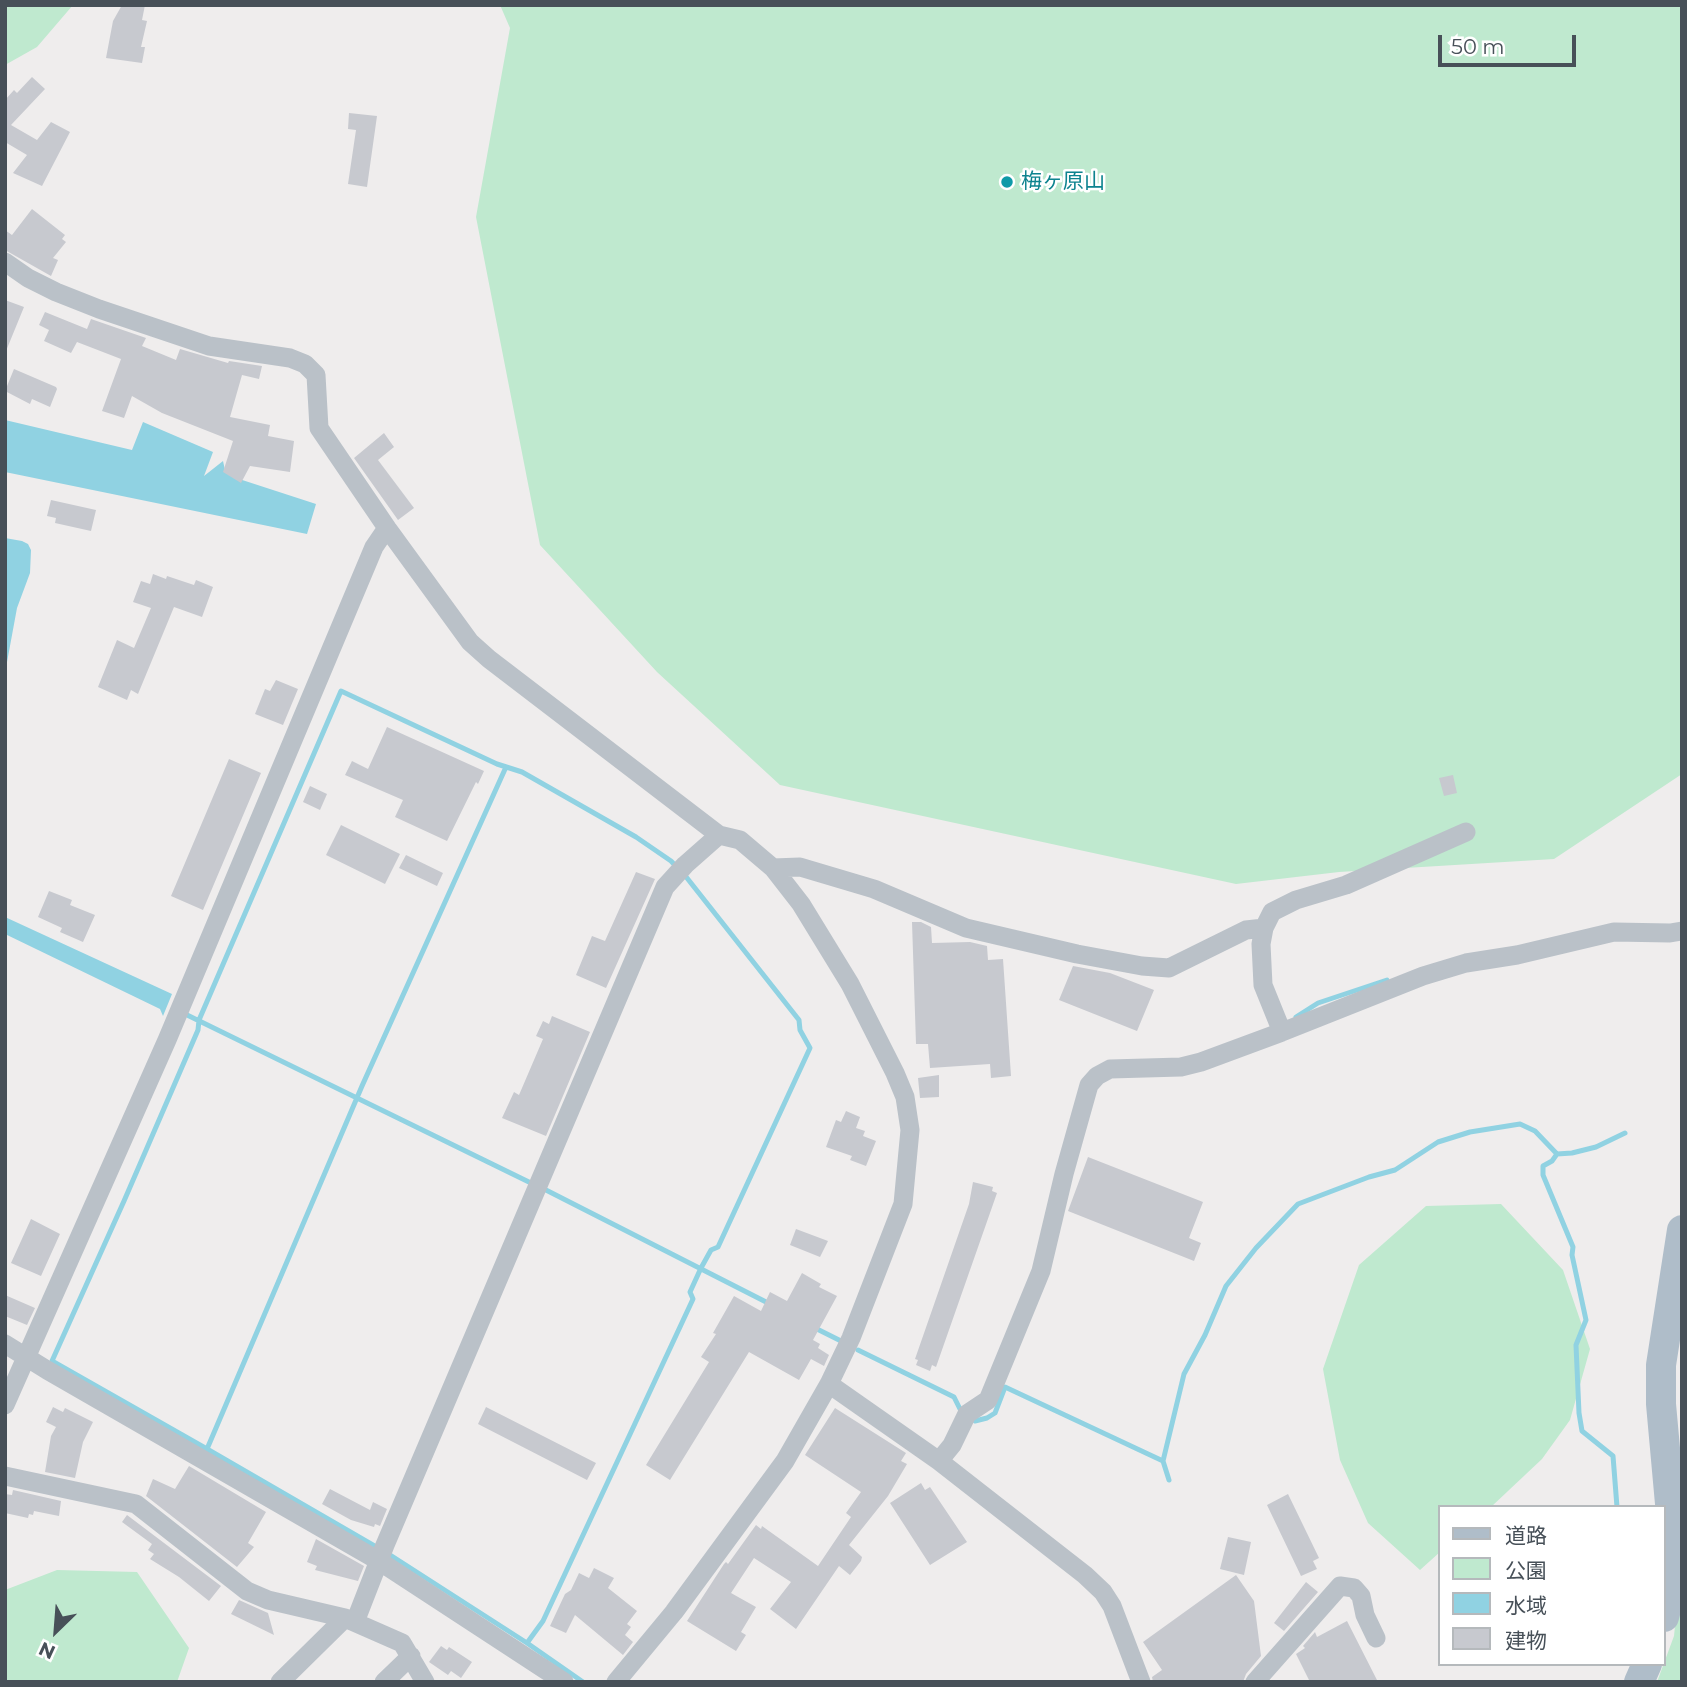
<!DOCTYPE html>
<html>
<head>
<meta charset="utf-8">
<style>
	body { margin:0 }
	#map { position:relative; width:1687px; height:1687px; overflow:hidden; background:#efeded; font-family:Montserrat,"Noto Sans JP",sans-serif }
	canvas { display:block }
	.frame { position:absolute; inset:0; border:7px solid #475058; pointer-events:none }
	.legend { position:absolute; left:1438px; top:1505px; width:228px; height:161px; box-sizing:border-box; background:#fff; border:2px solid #b5b9bc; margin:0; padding:9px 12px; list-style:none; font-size:21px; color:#475058 }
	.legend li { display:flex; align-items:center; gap:14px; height:35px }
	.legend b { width:35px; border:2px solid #b5b9bc }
	.north { position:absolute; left:21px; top:1596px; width:70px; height:70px; -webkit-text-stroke:5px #fff; paint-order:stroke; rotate:205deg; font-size:19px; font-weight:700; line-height:28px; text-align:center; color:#475058 }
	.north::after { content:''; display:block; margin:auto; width:24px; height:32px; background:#475058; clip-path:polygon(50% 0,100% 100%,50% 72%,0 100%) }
	.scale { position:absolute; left:1438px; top:35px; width:138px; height:32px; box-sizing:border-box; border:4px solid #475058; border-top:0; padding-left:9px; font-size:21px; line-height:24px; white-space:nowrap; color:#475058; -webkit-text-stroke:5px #fff; paint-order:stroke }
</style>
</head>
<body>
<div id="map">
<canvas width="1687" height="1687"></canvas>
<div class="frame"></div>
<ul class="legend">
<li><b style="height:9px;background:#afbdc9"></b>道路</li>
<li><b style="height:19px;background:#bfe9cf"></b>公園</li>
<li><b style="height:19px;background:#90d2e2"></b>水域</li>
<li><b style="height:19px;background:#c7c9cf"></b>建物</li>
</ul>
<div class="north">N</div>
<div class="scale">50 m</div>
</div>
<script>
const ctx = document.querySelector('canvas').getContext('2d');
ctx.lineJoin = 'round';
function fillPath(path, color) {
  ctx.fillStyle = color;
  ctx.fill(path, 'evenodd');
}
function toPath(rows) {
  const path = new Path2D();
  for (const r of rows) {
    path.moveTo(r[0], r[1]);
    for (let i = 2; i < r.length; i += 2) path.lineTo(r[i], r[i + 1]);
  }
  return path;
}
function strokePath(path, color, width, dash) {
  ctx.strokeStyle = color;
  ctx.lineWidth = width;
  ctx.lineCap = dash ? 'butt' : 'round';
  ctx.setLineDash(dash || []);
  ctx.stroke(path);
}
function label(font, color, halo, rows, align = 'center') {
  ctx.font = font + ' Montserrat,"Noto Sans JP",sans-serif';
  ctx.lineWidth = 5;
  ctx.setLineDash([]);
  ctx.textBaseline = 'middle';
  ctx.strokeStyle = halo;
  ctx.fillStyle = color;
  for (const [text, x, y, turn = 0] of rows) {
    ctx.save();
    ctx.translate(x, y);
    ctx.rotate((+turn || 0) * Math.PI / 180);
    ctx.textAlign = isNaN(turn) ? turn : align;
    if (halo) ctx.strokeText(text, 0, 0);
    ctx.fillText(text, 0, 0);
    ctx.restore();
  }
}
const green = toPath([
	[5,5,73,5,37,47,5,65],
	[500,5,1682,5,1682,774,1554,859,1339,872,1236,884,780,785,657,672,540,545,476,217,510,28],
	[1501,1204,1563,1270,1590,1349,1570,1420,1542,1459,1491,1507,1440,1507,1440,1552,1420,1570,1368,1523,1340,1460,1323,1369,1359,1265,1426,1206],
	[57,1570,137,1572,189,1648,177,1682,5,1682,5,1590],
	[1682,1595,1682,1682,1657,1682,1674,1636,1678,1596]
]);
const water = toPath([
	[5,420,132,450,143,422,213,452,204,476,223,461,225,470,233,477,316,504,307,534,5,472],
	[5,538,22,541,28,544,31,550,30,573,17,608,5,673],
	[5,917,172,994,163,1016,160,1009,5,934]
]);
const stream = toPath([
	[183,1013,533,1184],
	[1296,1017,1318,1003,1387,980],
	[1557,1154,1552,1161,1543,1166,1543,1175,1573,1247,1572,1255,1586,1320,1576,1345,1579,1413,1582,1431,1613,1456,1617,1507],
	[542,1188,770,1304],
	[813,1327,841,1341],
	[858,1350,954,1397,960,1409],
	[971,1418,975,1421,987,1418,995,1413,1005,1387,1163,1461,1169,1480],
	[207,1449,52,1361,124,1201,198,1030,199,1020,341,691,497,764,522,772,636,837,671,861,687,878,799,1020,800,1030,810,1048,718,1247,711,1250,701,1268,690,1292,693,1299,543,1621,527,1643],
	[1163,1461,1184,1374,1205,1335,1226,1286,1256,1248,1298,1204,1369,1177,1395,1170,1438,1142,1470,1132,1520,1124,1535,1131,1557,1154,1572,1153,1596,1147,1625,1133],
	[378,1548,207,1449,362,1086,506,767],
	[387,1553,527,1643,583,1682]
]);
const building = toPath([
	[122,5,145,5,142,20,147,21,141,47,145,47,142,63,106,58,113,21],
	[32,77,45,89,11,125,37,140,51,122,70,132,42,186,13,173,27,155,5,142,5,100,14,90,17,93],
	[349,113,377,116,367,187,348,184,356,130,348,129],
	[32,209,65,235,62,239,66,242,53,258,58,260,51,276,5,250,5,230,12,235],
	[5,300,24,307,6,351,5,351],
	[45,312,87,329,91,319,146,338,142,346,176,360,180,349,228,363,229,361,262,366,259,379,242,375,230,417,270,425,268,436,294,441,290,472,250,466,241,483,223,472,233,441,162,413,132,396,124,418,102,411,121,359,77,342,71,353,44,341,49,330,39,325],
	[14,369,56,387,57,389,50,407,32,399,30,404,5,391],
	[384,433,394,447,378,460,414,508,398,520,354,458],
	[51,500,96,510,91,531,55,523,56,518,47,516],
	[153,574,166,579,167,576,194,585,196,580,213,587,202,617,174,607,138,694,131,690,127,700,98,687,117,640,134,648,151,608,133,602,141,581,150,584],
	[276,680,298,689,283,725,255,714,265,689,270,691],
	[387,727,484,771,478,784,476,782,447,841,395,817,403,800,345,775,352,761,368,769],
	[229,759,261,773,203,910,171,896],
	[1453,775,1457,793,1444,796,1439,778],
	[310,786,327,794,320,810,303,802],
	[341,825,400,854,385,884,326,855],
	[406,855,443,873,437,886,399,868],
	[636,872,655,879,606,988,576,975,592,936,605,941],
	[49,891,72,900,70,905,95,915,83,942,60,932,62,928,38,917],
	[912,922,921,922,931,927,932,943,970,942,987,946,988,960,1003,959,1011,1076,991,1078,990,1064,930,1068,928,1044,916,1044],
	[1073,966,1110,973,1154,990,1137,1031,1059,1000],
	[552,1016,590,1032,546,1136,502,1118,514,1092,519,1095,543,1039,536,1036,543,1021,549,1024],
	[939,1075,939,1097,920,1098,918,1078],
	[846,1111,860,1117,856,1128,865,1131,863,1136,876,1141,866,1166,850,1160,852,1156,826,1147,836,1120,841,1122],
	[1088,1157,1203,1202,1189,1238,1201,1243,1194,1261,1068,1211],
	[973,1182,993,1187,992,1191,997,1193,936,1367,932,1365,930,1371,916,1365,918,1360,915,1359,969,1204],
	[31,1219,60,1234,41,1276,11,1263],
	[796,1229,828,1241,820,1257,790,1245],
	[802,1273,821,1284,819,1287,837,1296,813,1340,820,1344,818,1348,829,1355,824,1366,811,1359,799,1380,749,1352,670,1480,646,1465,709,1362,701,1357,716,1334,713,1333,734,1296,761,1311,770,1292,787,1301],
	[5,1295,35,1308,27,1325,5,1316],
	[53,1407,63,1412,65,1408,93,1422,83,1442,75,1478,45,1472,51,1436,56,1427,46,1422],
	[486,1407,596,1463,587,1480,478,1424],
	[835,1408,906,1453,901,1461,907,1464,888,1496,849,1545,862,1557,861,1561,850,1575,839,1566,796,1629,770,1609,791,1582,754,1558,731,1593,756,1607,741,1632,746,1635,736,1651,687,1621,724,1564,726,1562,728,1564,756,1525,761,1529,762,1526,818,1566,851,1517,846,1513,861,1492,805,1455],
	[189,1466,266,1512,248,1543,254,1547,237,1567,146,1496,153,1479,175,1489],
	[921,1483,925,1490,930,1487,967,1542,930,1565,890,1503],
	[330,1489,370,1510,373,1502,387,1509,380,1526,375,1524,374,1527,351,1520,322,1504],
	[13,1490,61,1501,59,1516,34,1511,33,1515,29,1514,28,1518,5,1513,5,1494,12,1495],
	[1288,1494,1319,1558,1313,1561,1317,1569,1301,1576,1267,1505],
	[127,1515,221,1586,209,1601,179,1577,150,1559,154,1554,148,1550,152,1544,122,1522],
	[1228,1537,1251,1542,1244,1575,1220,1569],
	[316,1539,364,1566,358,1581,315,1570,317,1566,307,1562],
	[594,1568,614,1578,608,1588,637,1611,627,1624,631,1627,625,1635,633,1642,623,1655,575,1615,566,1633,550,1626,565,1594,571,1590,579,1573,589,1578],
	[1236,1575,1254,1601,1261,1656,1246,1674,1243,1682,1153,1682,1152,1677,1162,1670,1143,1642],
	[1306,1582,1318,1592,1284,1631,1274,1623],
	[239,1600,268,1613,274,1635,231,1614],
	[1347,1621,1378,1682,1310,1682,1296,1654,1305,1648,1303,1646,1315,1632,1317,1637],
	[441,1646,447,1650,449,1647,472,1662,461,1678,451,1671,448,1675,429,1662]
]);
const minor = toPath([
	[5,262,28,278,56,292,99,309,209,346,290,358,305,364,316,375,319,428,387,528,470,642,489,659,719,835,740,840,773,868,801,904,850,984,895,1073,905,1097,910,1130,903,1204,851,1338,829,1384,785,1461,674,1612,616,1682],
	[773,868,800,867,874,889,966,928,1077,954,1142,966,1169,968,1246,930,1264,928],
	[1282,1032,1263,985,1261,944,1264,928,1272,912,1296,900,1346,885,1466,832],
	[5,1344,47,1370,379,1561,564,1682],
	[829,1384,939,1461,1085,1575,1103,1592,1112,1606,1141,1682],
	[5,1405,167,1040,374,547,387,528],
	[939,1461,952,1445,967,1414,988,1400,1041,1271,1064,1174,1089,1085,1097,1076,1110,1069,1181,1067,1201,1062,1282,1032,1423,976,1466,963,1517,955,1614,932,1670,933,1682,931],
	[5,1476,136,1504,247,1591,268,1600,345,1618,402,1643,425,1682],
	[355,1622,385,1545,665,887,685,865,719,835],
	[280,1682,345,1618],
	[384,1682,411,1656],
	[1255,1682,1340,1586,1354,1588,1361,1596,1365,1615,1376,1638]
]);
const primary = toPath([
	[1664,1617,1672,1586,1674,1548,1661,1404,1661,1365,1682,1230],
	[1639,1682,1647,1664]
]);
const markers = [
	[1007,182,7,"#0f9aa8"]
];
const cultureNames = [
	["梅ヶ原山",1021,182]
];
fillPath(green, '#bfe9cf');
fillPath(water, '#90d2e2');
strokePath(stream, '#90d2e2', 5);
fillPath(building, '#c7c9cf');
strokePath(minor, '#bac1c8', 19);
strokePath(primary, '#afbdc9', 30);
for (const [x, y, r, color] of markers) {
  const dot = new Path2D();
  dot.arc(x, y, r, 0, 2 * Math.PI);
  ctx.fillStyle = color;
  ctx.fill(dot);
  strokePath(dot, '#fff', 2.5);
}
label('21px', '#0d838f', '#fff', cultureNames, 'left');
</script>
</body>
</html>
